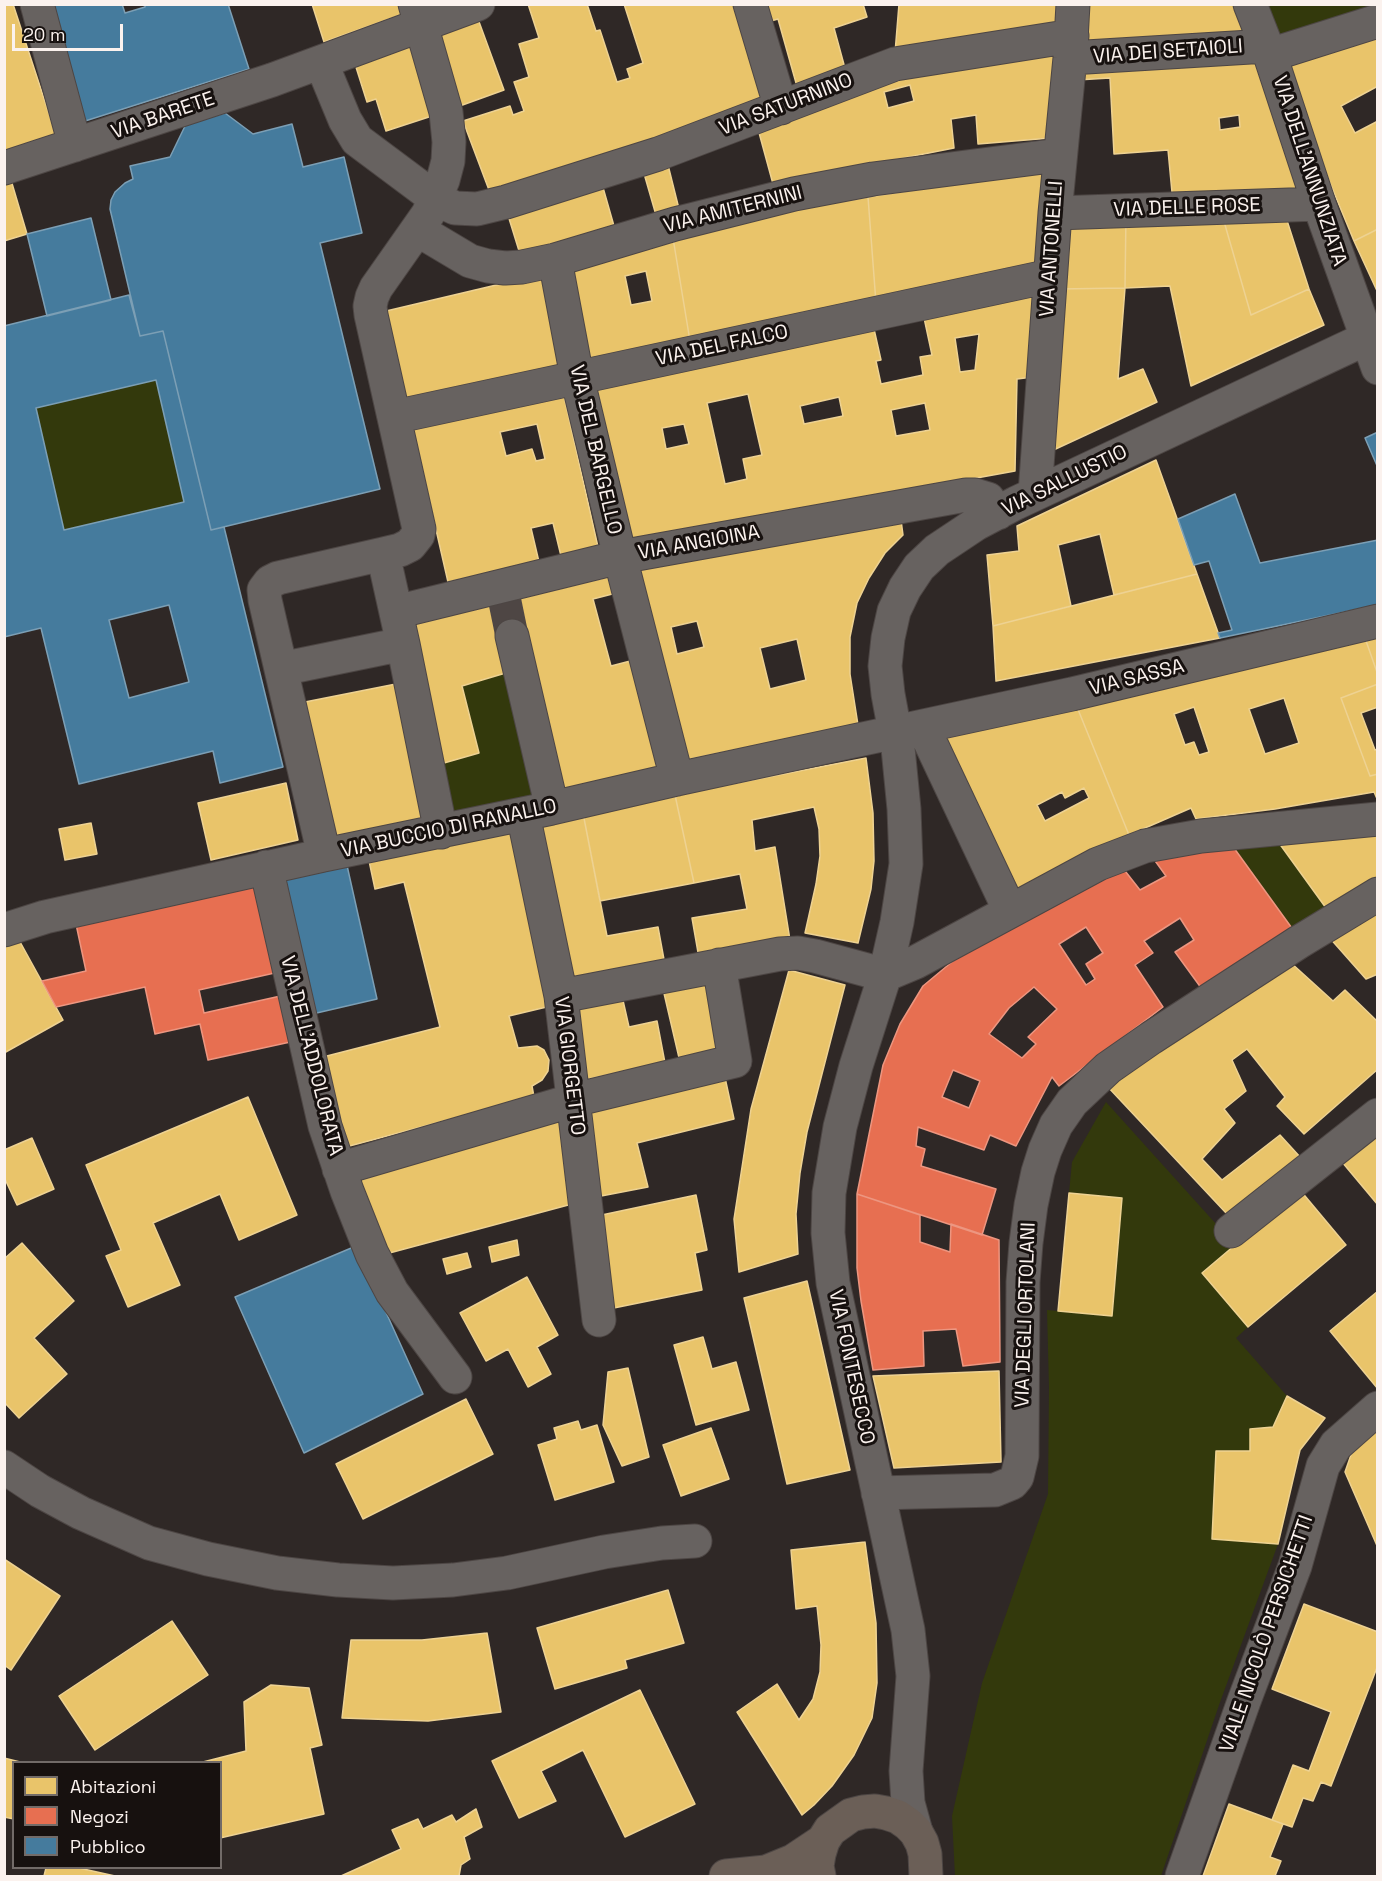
<!DOCTYPE html>
<html>
<head>
<meta charset="utf-8">
<style>
	body { margin:0 }
	#map { position:relative; width:1382px; height:1881px; overflow:hidden; background:#2f2826; font-family:"Space Grotesk",sans-serif }
	canvas { display:block }
	.frame { position:absolute; inset:0; border:6px solid #fbf2ee; pointer-events:none }
	.legend { position:absolute; left:12px; top:1761px; width:210px; height:108px; box-sizing:border-box; background:#17110f; border:2px solid #726b68; margin:0; padding:8px 10px; list-style:none; font-size:18px; color:#fbf2ee }
	.legend li { display:flex; align-items:center; gap:12px; height:30px }
	.legend b { width:30px; border:2px solid #726b68 }
	.scale { position:absolute; left:12px; top:24px; width:111px; height:27px; box-sizing:border-box; border:3px solid #fbf2ee; border-top:0; padding-left:8px; font-size:18px; line-height:21px; white-space:nowrap; color:#fbf2ee; -webkit-text-stroke:4px #17110f; paint-order:stroke }
</style>
</head>
<body>
<div id="map">
<canvas width="1382" height="1881"></canvas>
<div class="frame"></div>
<ul class="legend">
<li><b style="height:16px;background:#e9c46a"></b>Abitazioni</li>
<li><b style="height:16px;background:#e76f51"></b>Negozi</li>
<li><b style="height:16px;background:#457b9d"></b>Pubblico</li>
</ul>
<div class="scale">20 m</div>
</div>
<script>
const ctx = document.querySelector('canvas').getContext('2d');
ctx.lineJoin = 'round';
function fillPath(path, color) {
  ctx.fillStyle = color;
  ctx.fill(path, 'evenodd');
}
function toPath(rows) {
  const path = new Path2D();
  for (const r of rows) {
    path.moveTo(r[0], r[1]);
    for (let i = 2; i < r.length; i += 2) path.lineTo(r[i], r[i + 1]);
  }
  return path;
}
function strokePath(path, color, width, dash) {
  ctx.strokeStyle = color;
  ctx.lineWidth = width;
  ctx.lineCap = dash ? 'butt' : 'round';
  ctx.setLineDash(dash || []);
  ctx.stroke(path);
}
function label(font, color, halo, rows, align = 'center') {
  ctx.font = font + ' "Space Grotesk",sans-serif';
  ctx.lineWidth = 6;
  ctx.setLineDash([]);
  ctx.textBaseline = 'middle';
  ctx.strokeStyle = halo;
  ctx.fillStyle = color;
  for (const [text, x, y, turn = 0] of rows) {
    ctx.save();
    ctx.translate(x, y);
    ctx.rotate((+turn || 0) * Math.PI / 180);
    ctx.textAlign = isNaN(turn) ? turn : align;
    if (halo) ctx.strokeText(text, 0, 0);
    ctx.fillText(text, 0, 0);
    ctx.restore();
  }
}
const green = toPath([
	[1377,4,1378,9,1276,40,1262,5],
	[156,380,184,502,64,530,36,408],
	[509,672,539,799,448,817,437,765,479,753,462,686],
	[1279,843,1326,908,1294,931,1234,848],
	[1106,1102,1235,1245,1203,1273,1248,1327,1236,1338,1287,1396,1273,1427,1250,1429,1250,1451,1216,1451,1212,1539,1278,1544,1219,1705,1161,1876,955,1876,952,1816,982,1683,1048,1494,1049,1387,1047,1310,1112,1316,1122,1198,1069,1193,1072,1162]
]);
const homes = toPath([
	[4,4,13,4,56,135,4,152,4,4],
	[312,4,406,4,409,12,324,42,312,4],
	[528,4,587,4,596,31,600,30,617,82,630,78,627,69,643,63,624,4,735,4,764,102,618,156,489,190,463,121,510,106,513,115,524,111,514,82,529,77,519,44,539,38,528,4],
	[767,4,863,4,867,17,834,28,846,72,798,90,778,19,771,21,767,4],
	[899,4,1060,4,1059,25,895,53,899,4],
	[1080,4,1244,4,1258,42,1080,53,1080,4],
	[478,19,504,90,457,107,431,35,478,19],
	[1378,35,1378,86,1341,106,1355,133,1378,121,1378,229,1354,241,1282,67,1378,35],
	[412,45,435,115,386,131,376,99,367,102,355,64,412,45],
	[1058,52,1051,138,978,144,976,115,951,119,954,148,773,184,758,129,892,73,1058,52],
	[910,85,914,101,888,108,884,92,910,85],
	[1259,52,1310,197,1173,203,1168,150,1114,154,1110,78,1077,80,1079,63,1259,52],
	[1239,115,1240,127,1220,130,1219,118,1239,115],
	[667,161,679,209,656,215,643,170,667,161],
	[1044,170,1040,268,876,303,868,197,1044,170],
	[11,180,27,234,4,241,4,182,11,180],
	[602,184,614,226,520,254,507,212,602,184],
	[868,197,876,303,690,341,673,238,766,214,868,197],
	[1283,208,1309,289,1251,315,1221,211,1283,208],
	[1221,211,1251,315,1309,289,1324,325,1191,386,1170,286,1125,288,1126,214,1221,211],
	[1126,214,1125,288,1059,289,1062,217,1126,214],
	[1378,229,1378,293,1354,241,1378,229],
	[673,238,690,341,586,362,567,266,673,238],
	[646,271,652,301,631,305,625,276,646,271],
	[547,273,569,366,404,405,382,312,547,273],
	[1125,288,1118,379,1143,369,1157,402,1047,453,1059,289,1125,288],
	[1040,289,1033,377,1017,379,1015,471,630,541,597,389,874,329,881,360,876,361,881,384,923,375,920,357,932,355,923,313,1040,289],
	[979,334,975,370,960,372,955,338,979,334],
	[748,394,762,455,743,459,747,479,725,484,707,403,748,394],
	[839,397,843,416,804,424,800,406,839,397],
	[925,403,930,430,896,436,891,410,925,403],
	[684,424,689,444,666,449,662,428,684,424],
	[564,396,598,547,561,556,553,523,531,528,539,562,448,582,413,429,564,396],
	[537,424,545,459,536,461,532,449,506,456,500,432,537,424],
	[1156,460,1197,574,1114,595,1100,534,1058,545,1071,606,993,626,987,555,1019,551,1017,526,1156,460],
	[901,520,903,535,885,553,869,578,857,603,850,637,850,674,858,725,685,760,636,568,901,520],
	[697,621,704,647,677,654,671,627,697,621],
	[797,639,806,680,770,689,760,648,797,639],
	[620,574,624,591,593,599,611,666,638,659,665,765,558,792,509,672,462,686,479,753,437,765,406,626,620,574],
	[1197,574,1220,638,996,681,993,626,1197,574],
	[1378,635,1378,675,1365,638,1378,635],
	[1365,638,1378,675,1378,684,1341,698,1370,776,1378,774,1378,801,1374,792,1275,809,1196,819,1191,808,1129,835,1075,702,1365,638],
	[1284,698,1299,743,1265,754,1249,709,1284,698],
	[1194,707,1209,752,1199,755,1194,742,1185,745,1174,714,1194,707],
	[406,682,431,820,335,839,305,702,406,682],
	[1378,684,1378,707,1361,713,1375,750,1378,749,1378,774,1370,776,1341,698,1378,684],
	[1075,702,1129,835,1015,898,937,735,1075,702],
	[1084,788,1089,798,1045,821,1037,805,1062,792,1065,798,1084,788],
	[866,758,873,813,874,861,871,889,858,943,805,933,816,884,820,856,819,829,814,807,752,820,755,851,775,847,790,940,699,958,692,918,747,909,740,874,694,883,675,795,866,758],
	[286,783,298,840,211,860,198,803,286,783],
	[675,795,694,883,600,901,583,813,675,795],
	[583,813,607,936,658,927,665,965,565,987,532,823,583,813],
	[91,823,97,854,65,860,59,829,91,823],
	[519,825,555,1005,509,1016,518,1048,537,1046,544,1050,549,1060,548,1071,542,1080,532,1086,534,1097,342,1148,319,1058,440,1027,404,882,375,889,368,856,519,825],
	[1378,834,1378,880,1326,908,1279,843,1378,834],
	[1378,906,1378,974,1366,979,1328,936,1378,906],
	[19,940,63,1020,4,1053,4,948,19,940],
	[1290,962,1333,1001,1345,990,1378,1022,1378,1069,1304,1134,1277,1106,1285,1097,1247,1049,1232,1060,1246,1091,1224,1109,1235,1123,1202,1159,1222,1180,1280,1135,1301,1158,1227,1214,1107,1086,1290,962],
	[789,970,845,985,807,1132,800,1173,796,1214,798,1254,739,1272,734,1219,751,1109,789,970],
	[710,977,722,1050,680,1062,663,989,710,977],
	[622,996,629,1027,657,1021,665,1063,583,1080,569,1006,622,996],
	[724,1073,734,1119,637,1143,648,1187,596,1197,586,1108,724,1073],
	[248,1097,297,1215,239,1240,220,1194,153,1223,180,1285,128,1307,106,1256,121,1250,86,1165,248,1097],
	[564,1113,572,1204,382,1255,355,1179,564,1113],
	[1378,1132,1378,1205,1342,1162,1378,1132],
	[32,1138,54,1189,17,1205,4,1177,4,1150,32,1138],
	[1300,1190,1346,1245,1248,1327,1202,1273,1300,1190],
	[1069,1193,1122,1198,1112,1316,1058,1311,1069,1193],
	[696,1195,707,1250,695,1253,702,1290,609,1309,597,1216,696,1195],
	[517,1240,519,1255,492,1262,489,1247,517,1240],
	[22,1243,74,1301,34,1338,67,1374,19,1418,4,1402,4,1259,22,1243],
	[467,1253,471,1267,447,1274,443,1259,467,1253],
	[527,1277,558,1335,537,1347,551,1374,528,1387,508,1349,486,1361,460,1313,527,1277],
	[807,1281,850,1470,787,1484,744,1298,807,1281],
	[1378,1291,1378,1389,1330,1331,1378,1291],
	[703,1337,712,1369,736,1362,749,1410,696,1425,674,1345,703,1337],
	[628,1368,649,1457,622,1466,603,1425,608,1372,628,1368],
	[999,1371,1001,1462,894,1468,873,1376,999,1371],
	[1287,1396,1325,1418,1300,1450,1278,1544,1212,1539,1216,1451,1250,1451,1250,1429,1273,1427,1287,1396],
	[466,1399,493,1454,363,1519,336,1464,466,1399],
	[578,1421,581,1430,597,1425,614,1482,555,1500,538,1445,557,1439,554,1428,578,1421],
	[1378,1423,1378,1548,1345,1472,1353,1449,1378,1423],
	[711,1428,729,1479,681,1496,663,1445,711,1428],
	[865,1542,876,1623,877,1683,872,1718,854,1755,832,1786,814,1805,802,1815,737,1712,777,1684,799,1720,813,1699,820,1672,821,1645,817,1606,796,1609,791,1550,865,1542],
	[4,1559,60,1596,11,1670,4,1665,4,1559],
	[668,1590,684,1643,625,1660,627,1668,555,1689,537,1628,668,1590],
	[1304,1604,1378,1632,1378,1665,1331,1786,1321,1782,1313,1801,1303,1798,1292,1827,1272,1820,1293,1765,1309,1771,1331,1712,1272,1689,1304,1604],
	[172,1621,208,1675,95,1750,59,1696,172,1621],
	[487,1633,501,1712,428,1721,342,1718,351,1640,422,1640,487,1633],
	[271,1685,309,1688,322,1745,310,1748,324,1814,220,1838,220,1762,203,1762,246,1751,244,1702,271,1685],
	[640,1690,695,1804,625,1837,583,1750,541,1771,556,1801,519,1818,492,1761,640,1690],
	[4,1758,20,1762,14,1762,14,1819,4,1817,4,1758],
	[1229,1804,1283,1824,1270,1857,1281,1861,1275,1876,1203,1876,1229,1804],
	[476,1809,482,1827,464,1837,470,1859,461,1865,459,1876,341,1876,401,1849,392,1830,418,1819,423,1829,452,1815,456,1822,476,1809],
	[46,1868,79,1868,115,1876,44,1876,46,1868]
]);
const shops = toPath([
	[1234,848,1294,931,1207,996,1175,952,1194,940,1180,918,1144,941,1153,953,1135,965,1163,1007,1059,1086,1052,1077,1016,1146,990,1135,984,1150,918,1127,916,1146,925,1149,921,1166,996,1189,982,1235,857,1194,883,1065,900,1024,923,986,965,951,1122,867,1140,890,1166,876,1153,858,1234,848],
	[1086,927,1103,953,1086,964,1095,979,1086,985,1059,944,1086,927],
	[1034,987,1057,1009,1028,1037,1036,1044,1022,1058,989,1034,1009,1008,1034,987],
	[953,1070,980,1081,969,1108,942,1097,953,1070],
	[260,883,279,972,199,990,204,1013,285,995,295,1041,208,1060,200,1024,155,1034,145,987,56,1007,42,981,86,971,76,924,260,883],
	[857,1194,920,1215,920,1242,950,1252,951,1224,999,1240,1000,1362,963,1366,956,1329,923,1331,924,1366,873,1370,861,1301,857,1268,857,1194]
]);
const public = toPath([
	[46,4,122,4,125,13,145,7,145,4,228,4,249,69,82,122,46,4],
	[225,113,253,134,292,124,303,167,344,157,362,233,320,243,380,489,211,530,163,331,140,336,110,209,111,200,115,192,125,183,133,179,130,166,170,157,186,124,225,113],
	[91,218,111,300,47,316,27,234,91,218],
	[129,295,140,336,163,331,211,530,224,527,283,767,220,783,213,751,79,784,41,628,4,637,4,326,129,295],
	[156,380,184,502,64,530,36,408,156,380],
	[169,605,189,682,129,698,109,620,169,605],
	[1378,432,1378,468,1365,438,1378,432],
	[1235,494,1260,563,1378,540,1378,605,1220,638,1218,633,1232,630,1209,561,1194,565,1178,519,1235,494],
	[346,861,377,999,308,1015,277,877,346,861],
	[356,1246,423,1394,304,1453,235,1297,356,1246]
]);
const minorTunnel = toPath([
	[505,602,512,636]
]);
const minor = toPath([
	[37,4,75,145],
	[750,4,781,108],
	[1250,4,1270,55,1319,204,1378,368],
	[1270,55,1378,21],
	[1070,58,1267,46],
	[321,62,345,120,357,140,436,199,455,208,477,209,506,202,658,154,895,64,1072,36],
	[4,168,272,80,478,4],
	[1055,213,1319,204],
	[418,230,470,261,488,266,505,268,522,267,555,260,675,224,794,194,873,179,1059,155],
	[555,260,577,377,620,557,677,779],
	[394,417,1050,276],
	[1035,494,1055,213,1070,58,1073,4],
	[383,554,400,550,410,545,418,535,419,529,371,315,370,306,372,297,376,288,428,214,443,180,448,161,449,142,446,112,415,4],
	[396,612,620,557,966,495,975,495,988,499,998,513],
	[512,636,552,808],
	[403,644,441,832],
	[281,669,403,644,383,554,278,578,270,582,264,590,265,600,324,855],
	[923,727,1010,911],
	[523,814,561,996,599,1320],
	[266,867,325,1126,347,1191,372,1254,392,1292,455,1377],
	[4,930,45,917,324,855,552,808,677,779,1072,694,1378,621],
	[885,975,916,962,1098,864,1145,846,1201,836,1378,819],
	[561,996,780,954,798,953,815,956,885,975],
	[339,1169,574,1100,735,1061,719,965],
	[1231,1231,1378,1115],
	[4,1467,40,1491,81,1513,149,1543,208,1559,277,1573,338,1580,393,1583,453,1580,507,1573,604,1552,662,1543,695,1541],
	[878,1493,995,1490,1012,1483,1017,1477,1022,1456,1023,1282,1026,1243,1031,1205,1038,1172,1045,1150,1056,1125,1072,1102,1108,1068,1151,1038,1299,942,1378,894],
	[916,1832,908,1803,906,1771,913,1676,908,1630,833,1283,828,1233,829,1193,840,1127,856,1066,885,975,897,922,906,864,904,809,898,748,888,694,885,666,888,638,894,611,905,588,919,567,937,550,976,524,1016,503,1378,333],
	[1182,1876,1244,1701,1295,1566,1323,1466,1336,1445,1378,1408]
]);
const major = toPath([
	[766,1872,793,1861,823,1841],
	[726,1876,766,1872,786,1876],
	[819,1876,817,1866,819,1854,823,1841,830,1830,851,1815,863,1812,875,1811,886,1813,898,1817,908,1824,916,1832,922,1843,925,1854,926,1876]
]);
const streetNames = [
	["VIA DEI SETAIOLI",1168,52,-4],
	["VIA SATURNINO",786,105,-21],
	["VIA BARETE",163,116,-19],
	["VIA DELL'ANNUNZIATA",1309,171,72],
	["VIA DELLE ROSE",1187,208,-2],
	["VIA AMITERNINI",733,210,-14],
	["VIA ANTONELLI",1052,249,-86],
	["VIA DEL FALCO",722,346,-12],
	["VIA DEL BARGELLO",595,450,77],
	["VIA SALLUSTIO",1065,481,-26],
	["VIA ANGIOINA",699,543,-10],
	["VIA SASSA",1137,678,-14],
	["VIA BUCCIO DI RANALLO",449,829,-12],
	["VIA DELL'ADDOLORATA",311,1056,76],
	["VIA GIORGETTO",569,1066,83],
	["VIA DEGLI ORTOLANI",1026,1315,-88],
	["VIA FONTESECCO",851,1367,78],
	["VIALE NICOLÒ PERSICHETTI",1267,1634,-71]
];
fillPath(green, '#33390c');
fillPath(homes, '#e9c46a');
strokePath(homes, '#eed292', 1.5);
fillPath(shops, '#e76f51');
strokePath(shops, '#ed9680', 1.5);
fillPath(public, '#457b9d');
strokePath(public, '#7c9fb5', 1.5);
strokePath(minorTunnel, '#4e4644', 33, [33, 16]);
strokePath(minor, '#4d4644', 35);
strokePath(major, '#4d4644', 35);
strokePath(minor, '#676260', 33);
strokePath(major, '#6b5f57', 33);
label('20px', '#fbf2ee', '#17110f', streetNames);
</script>
</body>
</html>
